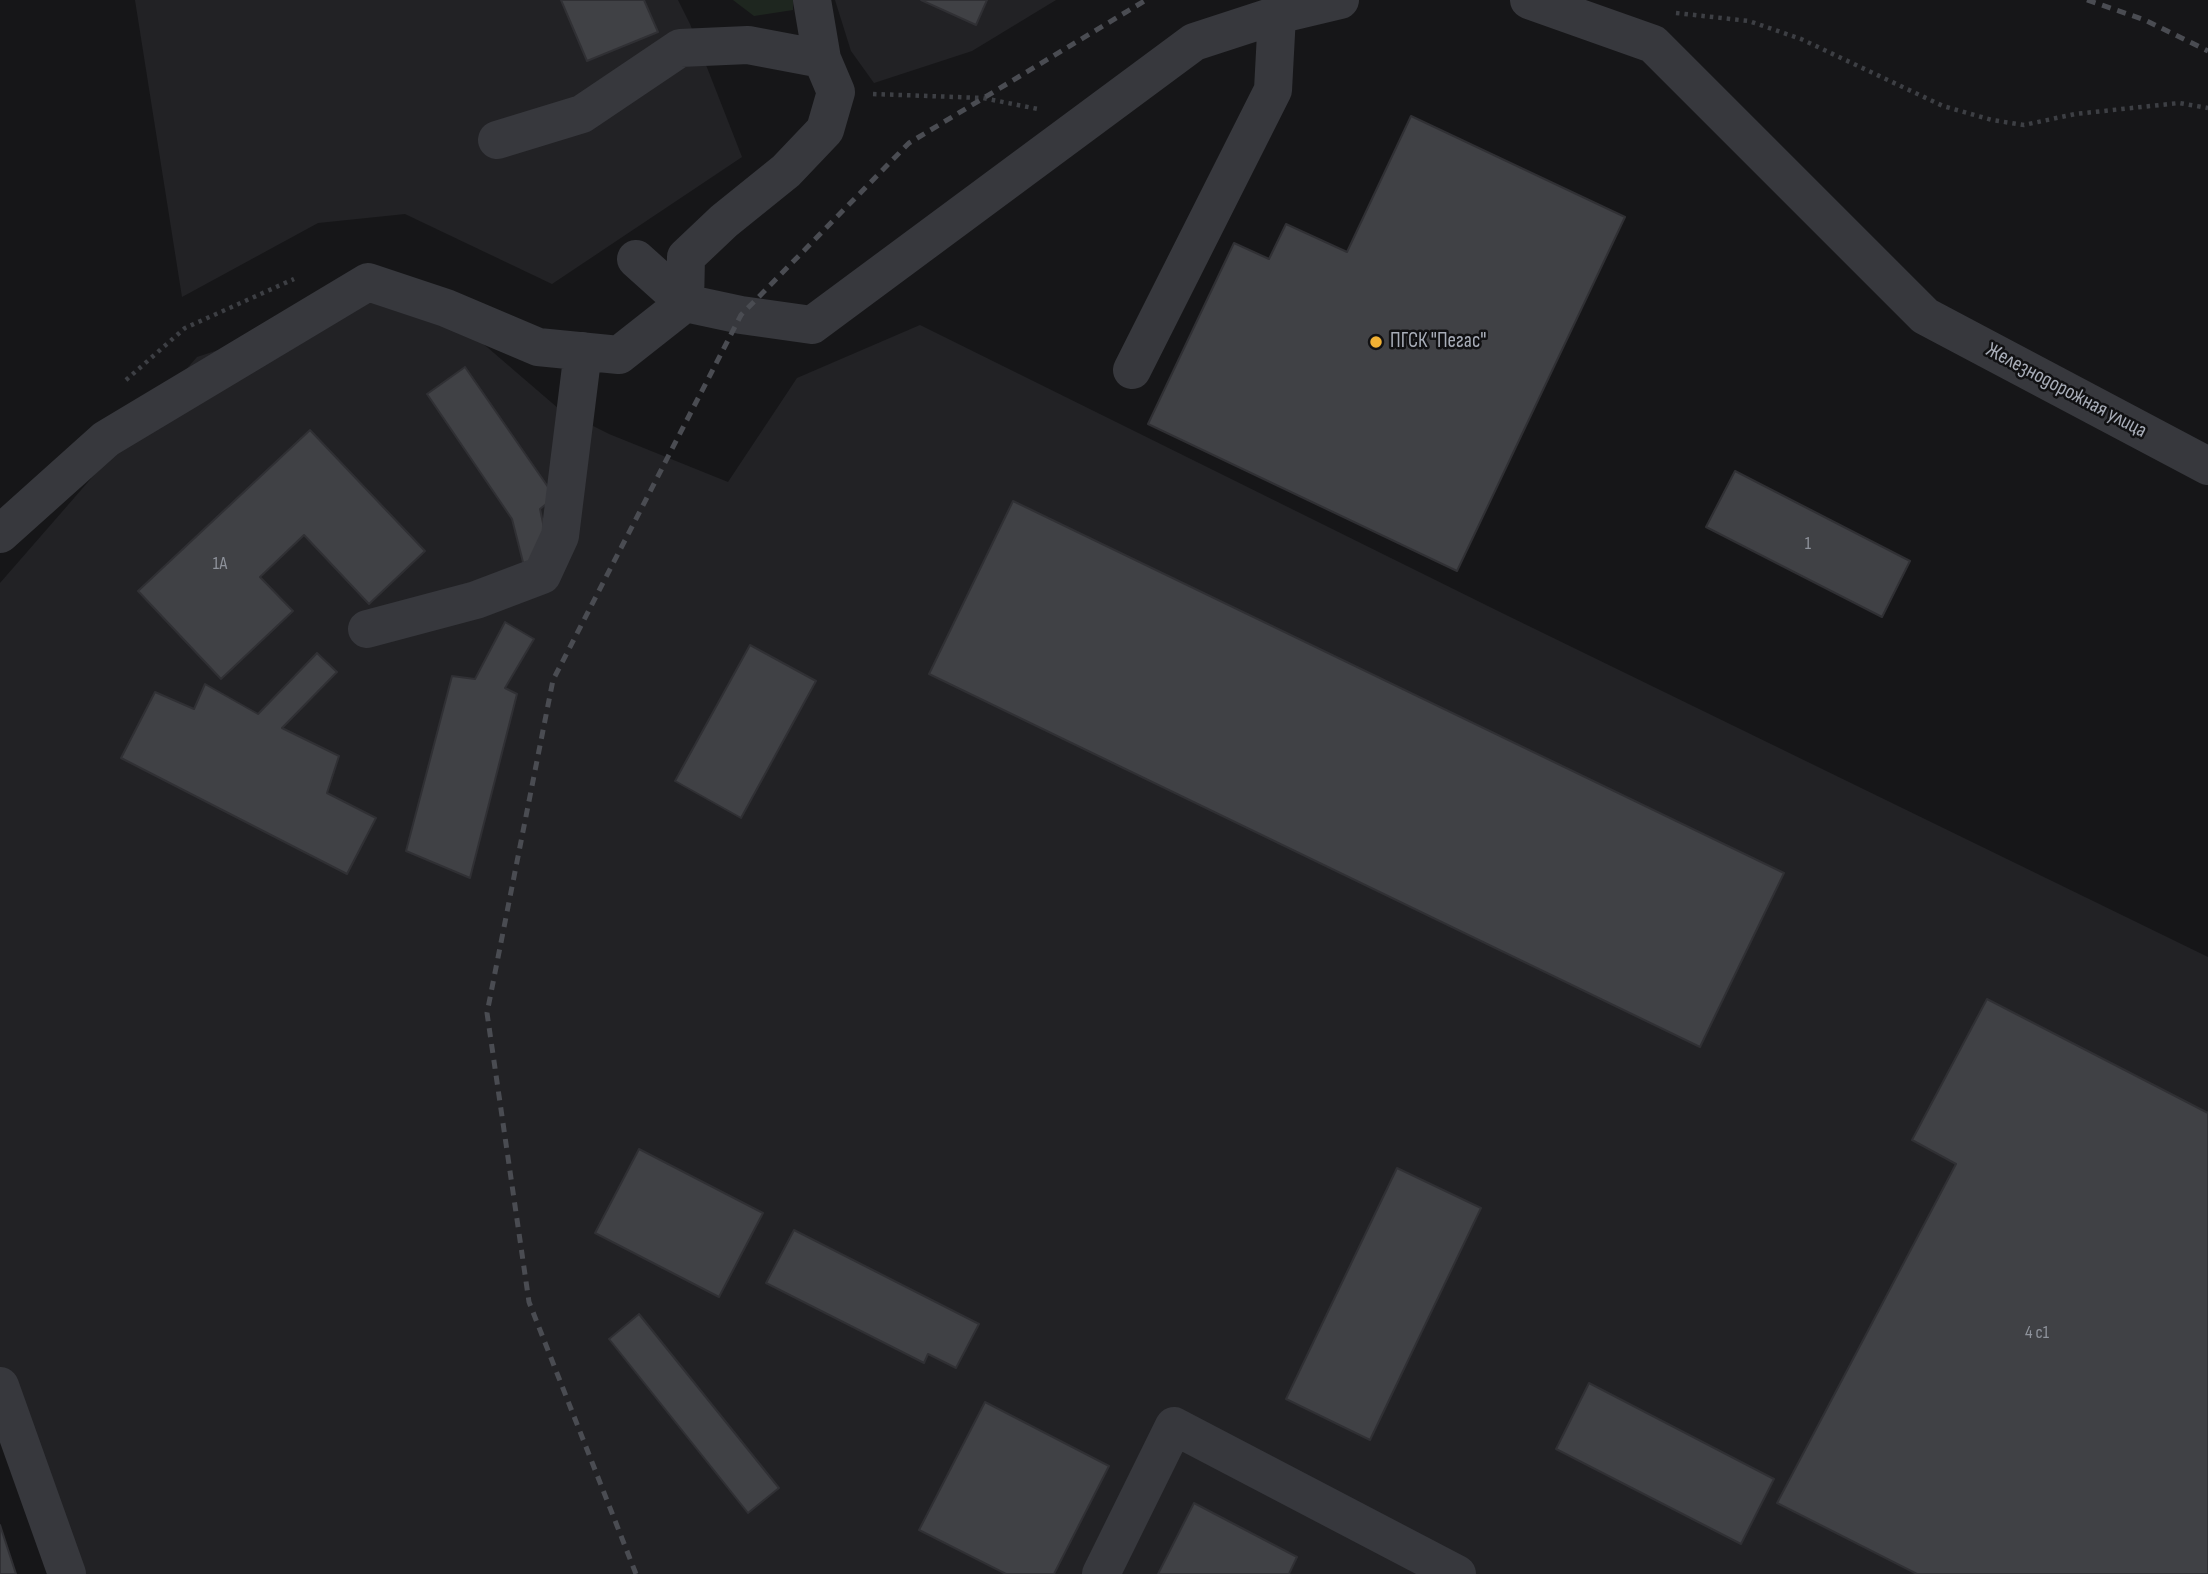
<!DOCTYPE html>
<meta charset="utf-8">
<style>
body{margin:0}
canvas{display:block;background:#161618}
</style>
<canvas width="2208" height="1574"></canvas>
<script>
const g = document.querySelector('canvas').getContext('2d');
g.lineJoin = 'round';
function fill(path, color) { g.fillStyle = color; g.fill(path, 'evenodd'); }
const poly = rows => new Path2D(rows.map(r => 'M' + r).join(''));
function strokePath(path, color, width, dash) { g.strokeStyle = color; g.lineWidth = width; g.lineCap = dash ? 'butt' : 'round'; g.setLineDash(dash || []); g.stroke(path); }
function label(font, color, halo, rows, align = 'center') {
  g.font = font + ' "Sofia Sans Condensed",sans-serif'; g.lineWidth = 5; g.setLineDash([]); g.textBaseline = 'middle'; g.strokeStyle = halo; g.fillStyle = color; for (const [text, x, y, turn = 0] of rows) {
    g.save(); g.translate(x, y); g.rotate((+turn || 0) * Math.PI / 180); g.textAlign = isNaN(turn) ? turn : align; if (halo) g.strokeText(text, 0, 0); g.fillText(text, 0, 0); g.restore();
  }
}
fill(poly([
 [135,0,678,0,690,24,742,157,552,284,405,214,318,223,182,297],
 [835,0,1056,0,972,51,874,83,851,51],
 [392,293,473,335,559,409,609,434,728,482,797,378,920,325,1502,613,2208,957,2208,1574,58,1574,0,1404,0,583,197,357]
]), '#222225');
fill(poly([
 [733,0,793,0,793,10,754,16]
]), '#1e261f');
const building = poly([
 [561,0,644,0,658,32,587,61,561,0],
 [921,0,987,0,976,25,921,0],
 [1411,116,1625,217,1457,571,1148,424,1234,243,1269,259,1286,224,1347,252,1411,116],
 [465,367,555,497,540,509,549,551,524,566,512,519,427,394,465,367],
 [310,430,425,551,369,604,304,535,260,577,293,611,221,679,138,591,310,430],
 [1735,471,1910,561,1882,617,1706,527,1735,471],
 [1013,501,1784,873,1700,1047,929,674,1013,501],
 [505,622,534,639,505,688,517,694,470,878,406,851,452,676,475,679,505,622],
 [750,645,816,681,741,818,675,781,750,645],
 [317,653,337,672,282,728,339,756,327,793,376,818,347,874,121,758,155,692,194,709,205,684,258,714,317,653],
 [1987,999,2208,1113,2208,1574,1917,1574,1777,1503,1956,1164,1912,1140,1987,999],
 [639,1149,763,1213,719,1297,595,1233,639,1149],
 [1397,1168,1481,1208,1370,1440,1286,1399,1397,1168],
 [794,1230,979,1324,956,1368,928,1354,924,1363,766,1283,794,1230],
 [639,1314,779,1488,748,1513,609,1339,639,1314],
 [1589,1383,1774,1479,1741,1544,1556,1449,1589,1383],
 [985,1402,1109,1466,1054,1574,1006,1574,919,1530,985,1402],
 [1194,1503,1297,1557,1289,1574,1158,1574,1194,1503],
 [0,1525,16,1574,0,1574,0,1525]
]);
fill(building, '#404145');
strokePath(building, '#303034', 2);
strokePath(poly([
 [1676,13,1749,21,1801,39,1943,106,1992,120,2024,125,2075,114,2179,103,2208,108],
 [873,94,983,98,1038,109],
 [126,380,185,328,294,279]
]), '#3d3f44', 4.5, [3.5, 5]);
strokePath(poly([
 [1529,0,1653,44,1925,316,2208,466],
 [497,140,582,114,680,48,748,45,822,59],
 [636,259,685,303],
 [685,303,686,257,724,221,786,171,825,130,836,92,822,59,812,0],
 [1132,370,1273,90,1277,15],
 [0,534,106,439,368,282,446,308,538,347,619,355,685,303,741,315,812,325,1194,42,1277,15,1340,0],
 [367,629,476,600,542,575,560,536,583,351],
 [0,1386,67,1574],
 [1101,1574,1174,1426,1457,1574]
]), '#37383d', 38);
strokePath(poly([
 [2087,0,2145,20,2208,51],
 [636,1574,529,1302,487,1013,553,680,741,315,909,143,1146,0]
]), '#4a4c52', 5, [9, 7]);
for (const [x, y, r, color] of [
 [1376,342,7,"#f2b134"]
]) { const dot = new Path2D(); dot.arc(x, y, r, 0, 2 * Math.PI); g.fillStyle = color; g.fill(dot); strokePath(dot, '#111113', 2.5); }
label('18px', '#8e929b', null, [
 ["1",1808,544],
 ["1А",220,564],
 ["4 с1",2037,1333]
]);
label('21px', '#a8adb8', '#111113', [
 ["ПГСК \"Пегас\"",1390,342]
], 'left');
label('21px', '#a8adb8', '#111113', [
 ["Железнодорожная улица",2066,391,28]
]);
</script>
